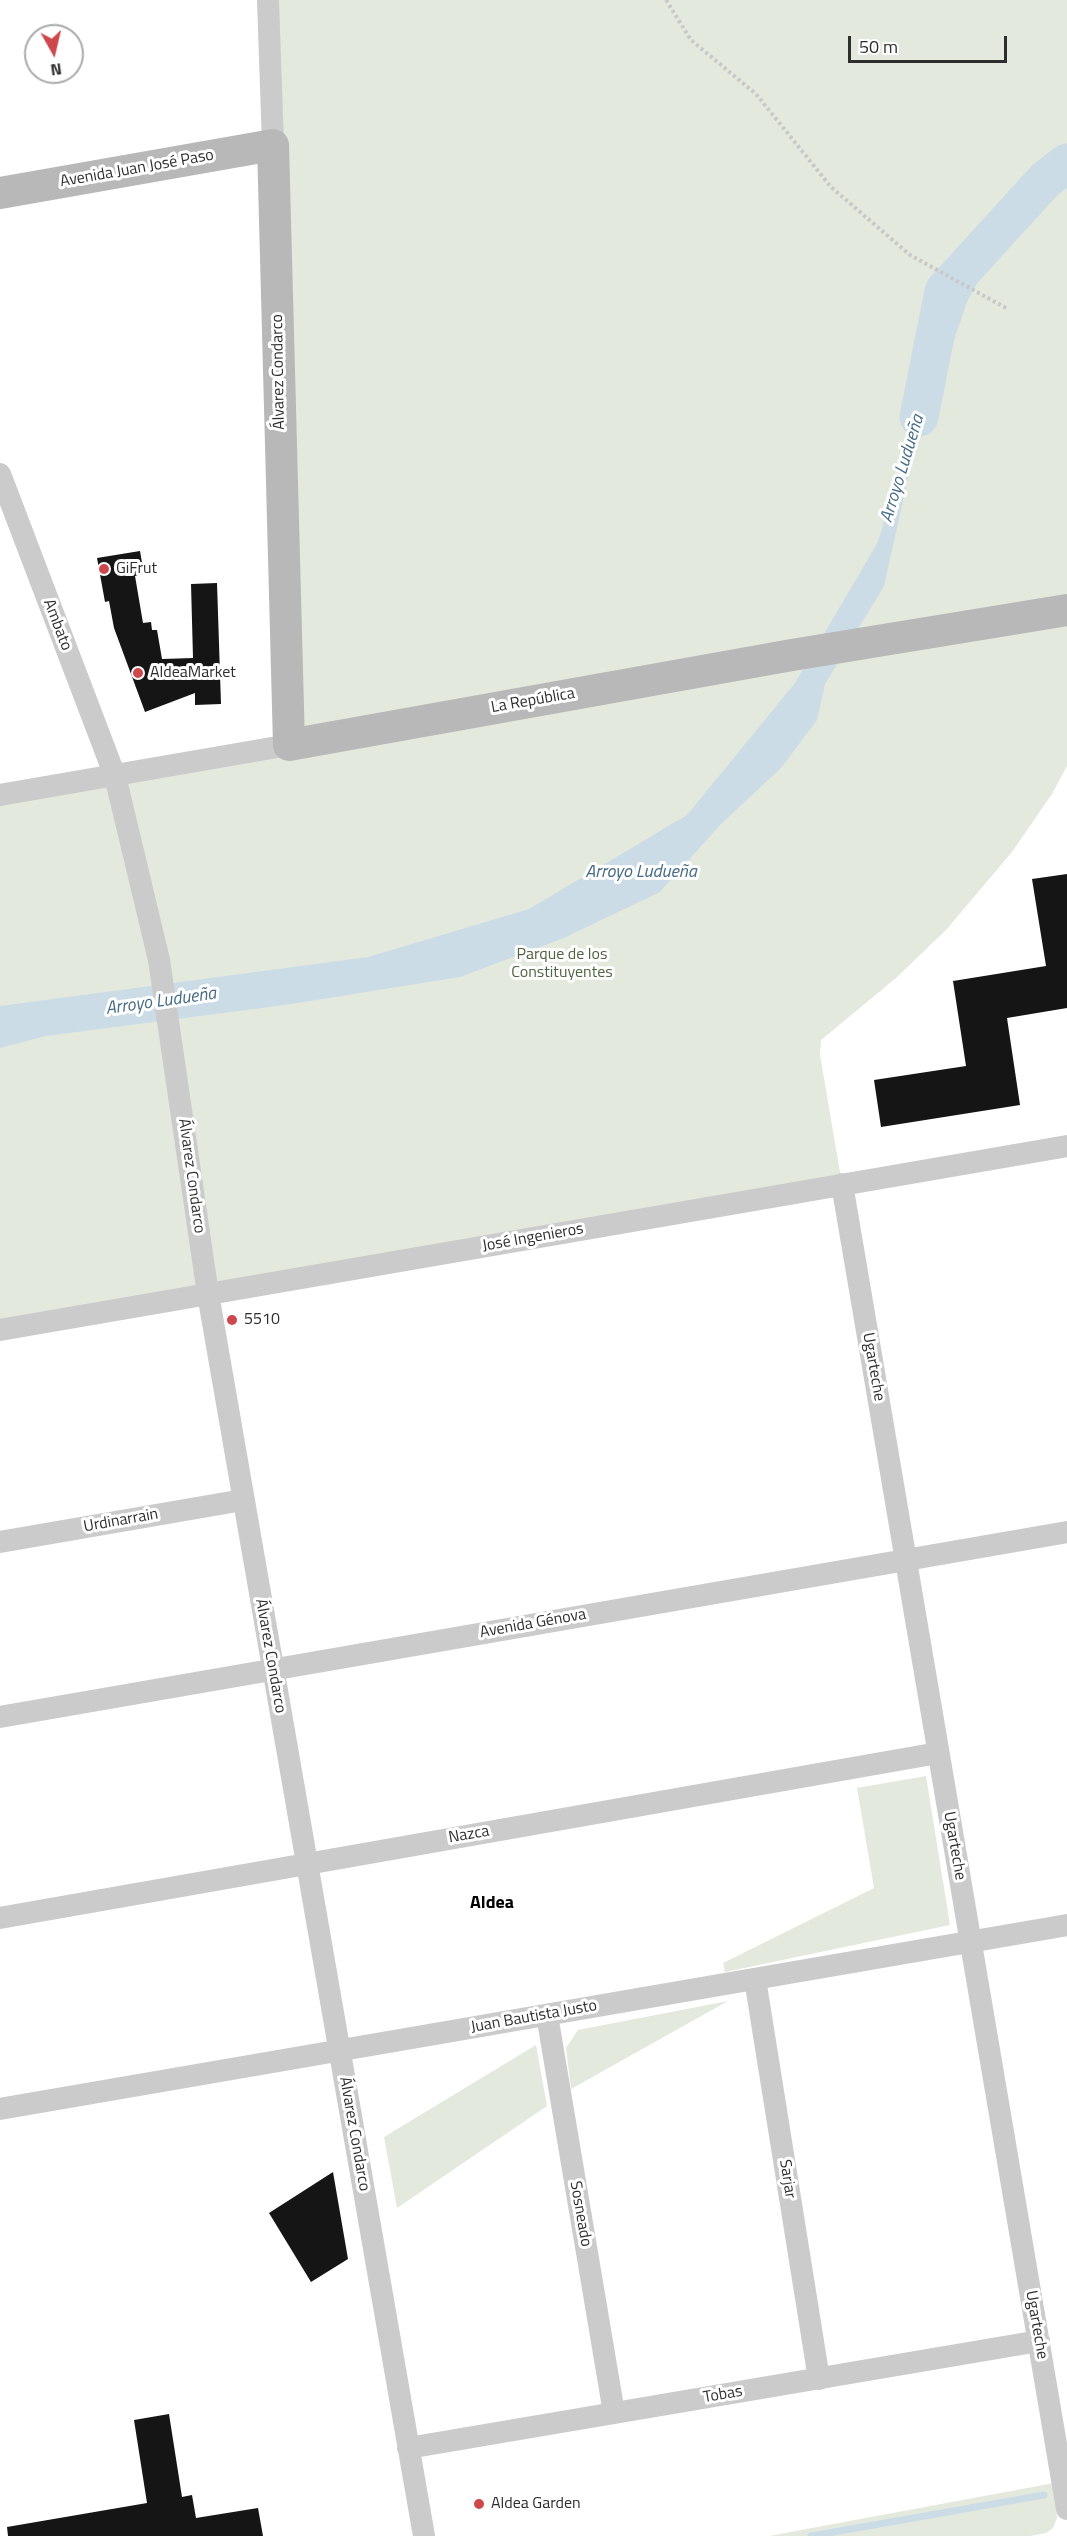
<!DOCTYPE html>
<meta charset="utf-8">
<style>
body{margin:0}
#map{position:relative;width:1067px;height:2536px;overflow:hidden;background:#fff;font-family:"Titillium Web",sans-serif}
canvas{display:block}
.north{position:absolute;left:24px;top:24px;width:60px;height:60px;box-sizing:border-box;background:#fff;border:2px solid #ababab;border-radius:50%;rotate:172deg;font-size:16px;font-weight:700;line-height:24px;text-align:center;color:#2e2e2e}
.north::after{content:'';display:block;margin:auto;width:21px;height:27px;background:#ce474c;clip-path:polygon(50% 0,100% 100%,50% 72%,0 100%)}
.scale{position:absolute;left:848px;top:36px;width:159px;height:27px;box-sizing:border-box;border:3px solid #2e2e2e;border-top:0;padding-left:8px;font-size:18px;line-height:21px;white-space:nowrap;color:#2e2e2e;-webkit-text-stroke:4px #fff;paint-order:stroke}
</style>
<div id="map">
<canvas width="1067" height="2536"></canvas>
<div class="north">N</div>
<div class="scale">50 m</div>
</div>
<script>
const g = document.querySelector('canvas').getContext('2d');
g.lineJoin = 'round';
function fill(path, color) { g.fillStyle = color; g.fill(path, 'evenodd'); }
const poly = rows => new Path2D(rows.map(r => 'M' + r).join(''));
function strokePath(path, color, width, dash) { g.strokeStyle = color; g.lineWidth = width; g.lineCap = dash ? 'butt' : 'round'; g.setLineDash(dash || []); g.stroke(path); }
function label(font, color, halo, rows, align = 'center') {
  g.font = font + ' "Titillium Web",sans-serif'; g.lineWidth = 6; g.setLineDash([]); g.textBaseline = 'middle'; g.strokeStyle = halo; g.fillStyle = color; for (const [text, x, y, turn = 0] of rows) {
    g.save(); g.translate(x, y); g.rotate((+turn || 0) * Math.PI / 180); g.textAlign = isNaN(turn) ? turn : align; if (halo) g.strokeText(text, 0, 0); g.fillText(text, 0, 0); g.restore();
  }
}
fill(poly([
 [268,0,1067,0,1067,766,1052,794,1012,852,946,930,896,978,821,1040,820,1055,842,1184,0,1330,0,795,288,745],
 [926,1776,950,1925,725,1972,723,1963,874,1888,857,1788],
 [728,2001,571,2089,566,2048,578,2030],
 [536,2045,547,2106,397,2208,384,2137],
 [1054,2483,1057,2518,1053,2528,1046,2533,1030,2536,769,2536]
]), '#e4e9de');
fill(poly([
 [1067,158,1067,179,995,248,967,302,911,465,884,586,825,684,817,720,781,768,721,824,660,892,564,938,460,977,285,1005,46,1036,0,1048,0,1006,368,957,529,909,687,815,795,683,878,542,958,270,1035,185]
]), '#ccdce7');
strokePath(poly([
 [811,2536,1044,2495]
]), '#ccdce7', 7);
strokePath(poly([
 [919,417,944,291,1045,180,1067,163]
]), '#ccdce7', 39);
fill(poly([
 [140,551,144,574,135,576,143,623,151,622,152,630,157,630,162,659,193,658,191,584,217,583,221,704,195,705,195,693,145,712,114,628,109,601,105,602,97,558],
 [1067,874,1067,1008,1007,1018,1020,1105,881,1127,874,1080,966,1066,953,981,1046,966,1032,879],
 [333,2172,348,2259,311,2282,269,2213],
 [169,2414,182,2497,192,2495,196,2518,258,2508,263,2536,8,2536,7,2527,147,2503,134,2420]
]), '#151515');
strokePath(poly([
 [666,0,691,40,756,94,831,187,910,255,1006,308]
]), '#c8c8c8', 4, [3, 3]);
strokePath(poly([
 [268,0,273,145],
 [0,474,115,776,159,960,208,1294,424,2536],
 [0,795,289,745],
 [842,1184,1067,2509],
 [0,1330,1067,1146],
 [0,1542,243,1500],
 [0,1717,1067,1532],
 [0,1918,938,1753],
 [755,1979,819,2379],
 [547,2015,614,2413],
 [0,2109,1067,1925],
 [408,2448,1039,2341]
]), '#cbcbcb', 22);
strokePath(poly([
 [0,193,273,145,289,745,792,655,1067,610]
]), '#b8b8b8', 32);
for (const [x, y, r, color] of [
 [104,569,6,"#ce474c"],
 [138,673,6,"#ce474c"],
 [232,1320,6,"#ce474c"],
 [479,2504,6,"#ce474c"]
]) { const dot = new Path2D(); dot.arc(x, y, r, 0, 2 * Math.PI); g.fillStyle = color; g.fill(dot); strokePath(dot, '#fff', 2); }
label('16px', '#2e2e2e', '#fff', [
 ["Avenida Juan José Paso",137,169,-10],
 ["Álvarez Condarco",279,372,-91],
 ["Ambato",57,625,69],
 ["La República",533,701,-10],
 ["Álvarez Condarco",191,1176,82],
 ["José Ingenieros",533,1238,-10],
 ["Ugarteche",873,1367,80],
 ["Urdinarrain",121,1521,-10],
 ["Avenida Génova",533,1624,-10],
 ["Álvarez Condarco",270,1656,80],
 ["Nazca",469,1835,-10],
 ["Ugarteche",954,1846,80],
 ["Juan Bautista Justo",534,2017,-10],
 ["Álvarez Condarco",354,2134,80],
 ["Sarjar",787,2179,81],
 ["Sosneado",580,2214,80],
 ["Ugarteche",1036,2325,80],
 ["Tobas",723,2395,-10]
]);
label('16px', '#2e2e2e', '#fff', [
 ["GiFrut",116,569],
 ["AldeaMarket",150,673],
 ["5510",244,1320],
 ["Aldea Garden",491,2504]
], 'left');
label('16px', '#506441', '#fff', [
 ["Parque de los",562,955],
 ["Constituyentes",562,973]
]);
label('italic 18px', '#466b86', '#fff', [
 ["Arroyo Ludueña",903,469,-73],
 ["Arroyo Ludueña",641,873],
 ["Arroyo Ludueña",161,1002,-8]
]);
label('bold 18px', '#000', '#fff', [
 ["Aldea",492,1904]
]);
</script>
